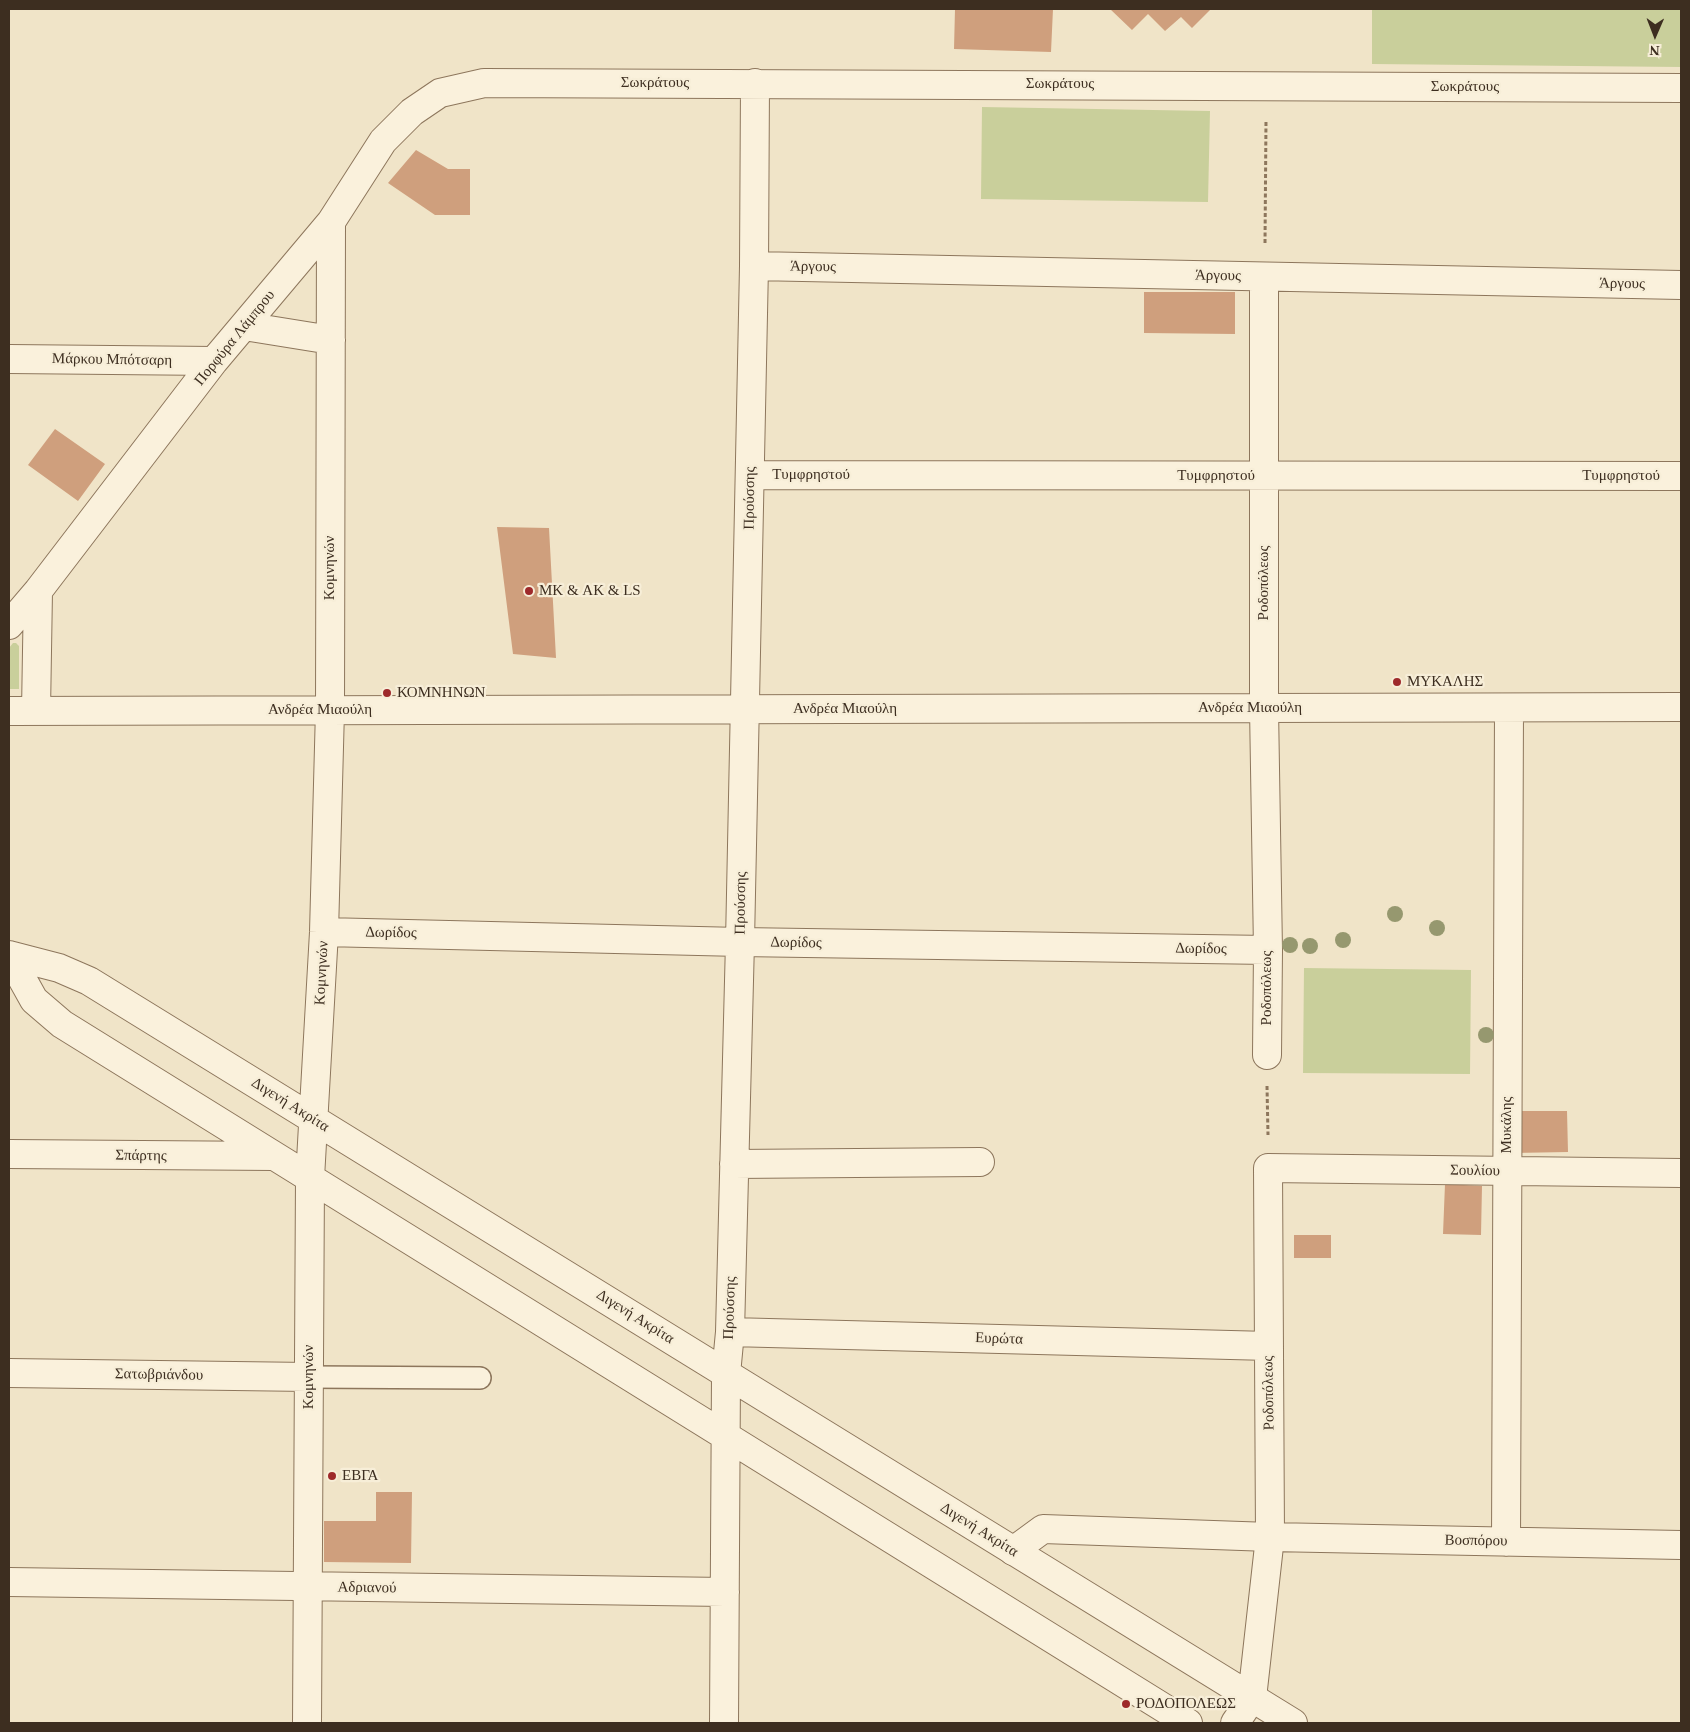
<!DOCTYPE html>
<meta charset="utf-8">
<style>
body{margin:0}
#map{position:relative;width:1690px;height:1732px;overflow:hidden;background:#f0e4c8;font-family:Georgia,serif}
canvas{display:block}
.frame{position:absolute;inset:0;border:10px solid #3d2e20;pointer-events:none}
.north{position:absolute;left:1630px;top:10px;width:50px;height:50px;-webkit-text-stroke:4px #f7eed8;paint-order:stroke;rotate:181deg;font-size:14px;font-weight:700;line-height:20px;text-align:center;color:#3d2e20}
.north::after{content:'';display:block;margin:auto;width:18px;height:22px;background:#3d2e20;clip-path:polygon(50% 0,100% 100%,50% 72%,0 100%)}
</style>
<div id="map">
<canvas width="1690" height="1732"></canvas>
<div class="frame"></div>
<div class="north">N</div>
</div>
<script>
const g = document.querySelector('canvas').getContext('2d');
g.lineJoin = 'round';
function fill(path, color) { g.fillStyle = color; g.fill(path, 'evenodd'); }
const poly = rows => new Path2D(rows.map(r => 'M' + r).join(''));
function strokePath(path, color, width, dash) { g.strokeStyle = color; g.lineWidth = width; g.lineCap = dash ? 'butt' : 'round'; g.setLineDash(dash || []); g.stroke(path); }
function label(font, color, halo, rows, align = 'center') {
  g.font = font + ' Georgia,serif'; g.lineWidth = 4.5; g.setLineDash([]); g.textBaseline = 'middle'; g.strokeStyle = halo; g.fillStyle = color; for (const [text, x, y, turn = 0] of rows) {
    g.save(); g.translate(x, y); g.rotate((+turn || 0) * Math.PI / 180); g.textAlign = isNaN(turn) ? turn : align; if (halo) g.strokeText(text, 0, 0); g.fillText(text, 0, 0); g.restore();
  }
}
fill(poly([
 [1372,9,1681,9,1681,67,1372,64],
 [982,107,1210,111,1208,202,981,199],
 [13,643,16,643,19,646,19,689,9,689,9,648],
 [1304,968,1471,970,1470,1074,1303,1073]
]), '#c9cf9b');
fill(poly([
 [955,9,1053,9,1051,52,954,49],
 [1110,9,1211,9,1192,28,1181,17,1165,31,1148,14,1132,30],
 [416,150,448,169,470,169,470,215,435,215,388,183],
 [1144,292,1235,292,1235,334,1144,333],
 [55,429,105,464,78,501,28,465],
 [497,527,549,528,556,658,513,654],
 [1512,1111,1567,1111,1568,1152,1513,1153],
 [1445,1184,1482,1186,1481,1235,1443,1234],
 [1294,1235,1331,1235,1331,1258,1294,1258],
 [376,1492,412,1492,411,1563,324,1562,324,1521,376,1521]
]), '#cf9f7d');
const service = poly([
 [309,1377,480,1378]
]);
const pedestrian = poly([
 [1013,1551,1043,1529,1270,1537]
]);
const minor = poly([
 [754,266,1681,285],
 [1264,277,1264,708,1268,950,1267,1055],
 [244,326,331,340],
 [9,359,214,361],
 [750,475,1681,476],
 [9,625,38,591,214,361,331,222,383,141,412,112,440,93,484,83,1681,88],
 [9,711,1681,707],
 [36,711,38,591],
 [324,932,740,942,1268,950],
 [9,955,59,968,89,981,1293,1723],
 [9,955,34,1000,62,1024,1188,1723],
 [9,1154,274,1156],
 [734,1164,980,1162],
 [730,1332,1269,1346],
 [9,1373,309,1377],
 [1270,1537,1681,1545],
 [1506,1542,1509,708],
 [9,1582,725,1592],
 [307,1723,310,1178,324,932,330,710,331,222],
 [724,1723,726,1374,730,1332,740,942,754,266,755,83],
 [1235,1723,1252,1698,1270,1537,1268,1168,1681,1173]
]);
strokePath(service, '#8d765c', 24);
strokePath(pedestrian, '#8d765c', 30);
strokePath(minor, '#8d765c', 30);
strokePath(poly([
 [1265,243,1266,120],
 [1267,1086,1268,1135]
]), '#8d765c', 3, [4, 2.5]);
strokePath(service, '#faf1dc', 21);
strokePath(pedestrian, '#faf1dc', 28);
strokePath(minor, '#faf1dc', 28);
g.fillStyle = '#96986f';
for (const [x, y] of [
 [1395,914],
 [1437,928],
 [1343,940],
 [1290,945],
 [1310,946],
 [1486,1035]
]) { g.beginPath(); g.arc(x, y, 8, 0, 2 * Math.PI); g.fill(); }
for (const [x, y, r, color] of [
 [529,591,5,"#9e2a2b"],
 [1397,682,5,"#9e2a2b"],
 [387,693,5,"#9e2a2b"],
 [332,1476,5,"#9e2a2b"],
 [1126,1704,5,"#9e2a2b"]
]) { const dot = new Path2D(); dot.arc(x, y, r, 0, 2 * Math.PI); g.fillStyle = color; g.fill(dot); strokePath(dot, '#f7eed8', 2); }
label('15px', '#3d2e20', '#f7eed8', [
 ["Σωκράτους",655,83],
 ["Σωκράτους",1060,84],
 ["Σωκράτους",1465,87],
 ["Άργους",813,267,1],
 ["Άργους",1218,276,1],
 ["Άργους",1622,284,1],
 ["Πορφύρα Λάμπρου",235,338,-51],
 ["Μάρκου Μπότσαρη",112,360,1],
 ["Τυμφρηστού",811,475],
 ["Τυμφρηστού",1216,476],
 ["Τυμφρηστού",1621,476],
 ["Προύσσης",750,498,-89],
 ["Κομνηνών",330,568,-90],
 ["Ροδοπόλεως",1264,583,-90],
 ["Ανδρέα Μιαούλη",1250,708],
 ["Ανδρέα Μιαούλη",845,709],
 ["Ανδρέα Μιαούλη",320,710],
 ["Προύσσης",741,903,-89],
 ["Δωρίδος",391,933,1],
 ["Δωρίδος",796,943,1],
 ["Δωρίδος",1201,949,1],
 ["Κομνηνών",322,973,-87],
 ["Ροδοπόλεως",1267,988,-90],
 ["Διγενή Ακρίτα",290,1105,32],
 ["Μυκάλης",1507,1125,-90],
 ["Σπάρτης",141,1156,1],
 ["Σουλίου",1475,1171,1],
 ["Προύσσης",730,1308,-88],
 ["Διγενή Ακρίτα",635,1317,32],
 ["Ευρώτα",999,1339,2],
 ["Σατωβριάνδου",159,1375,1],
 ["Κομνηνών",309,1377,-90],
 ["Ροδοπόλεως",1269,1393,-91],
 ["Διγενή Ακρίτα",979,1530,32],
 ["Βοσπόρου",1476,1541,1],
 ["Αδριανού",367,1588,1]
]);
label('15px', '#3d2e20', '#f7eed8', [
 ["MK & AK & LS",539,591],
 ["ΜΥΚΑΛΗΣ",1407,682],
 ["ΚΟΜΝΗΝΩΝ",397,693],
 ["ΕΒΓΑ",342,1476],
 ["ΡΟΔΟΠΟΛΕΩΣ",1136,1704]
], 'left');
</script>
